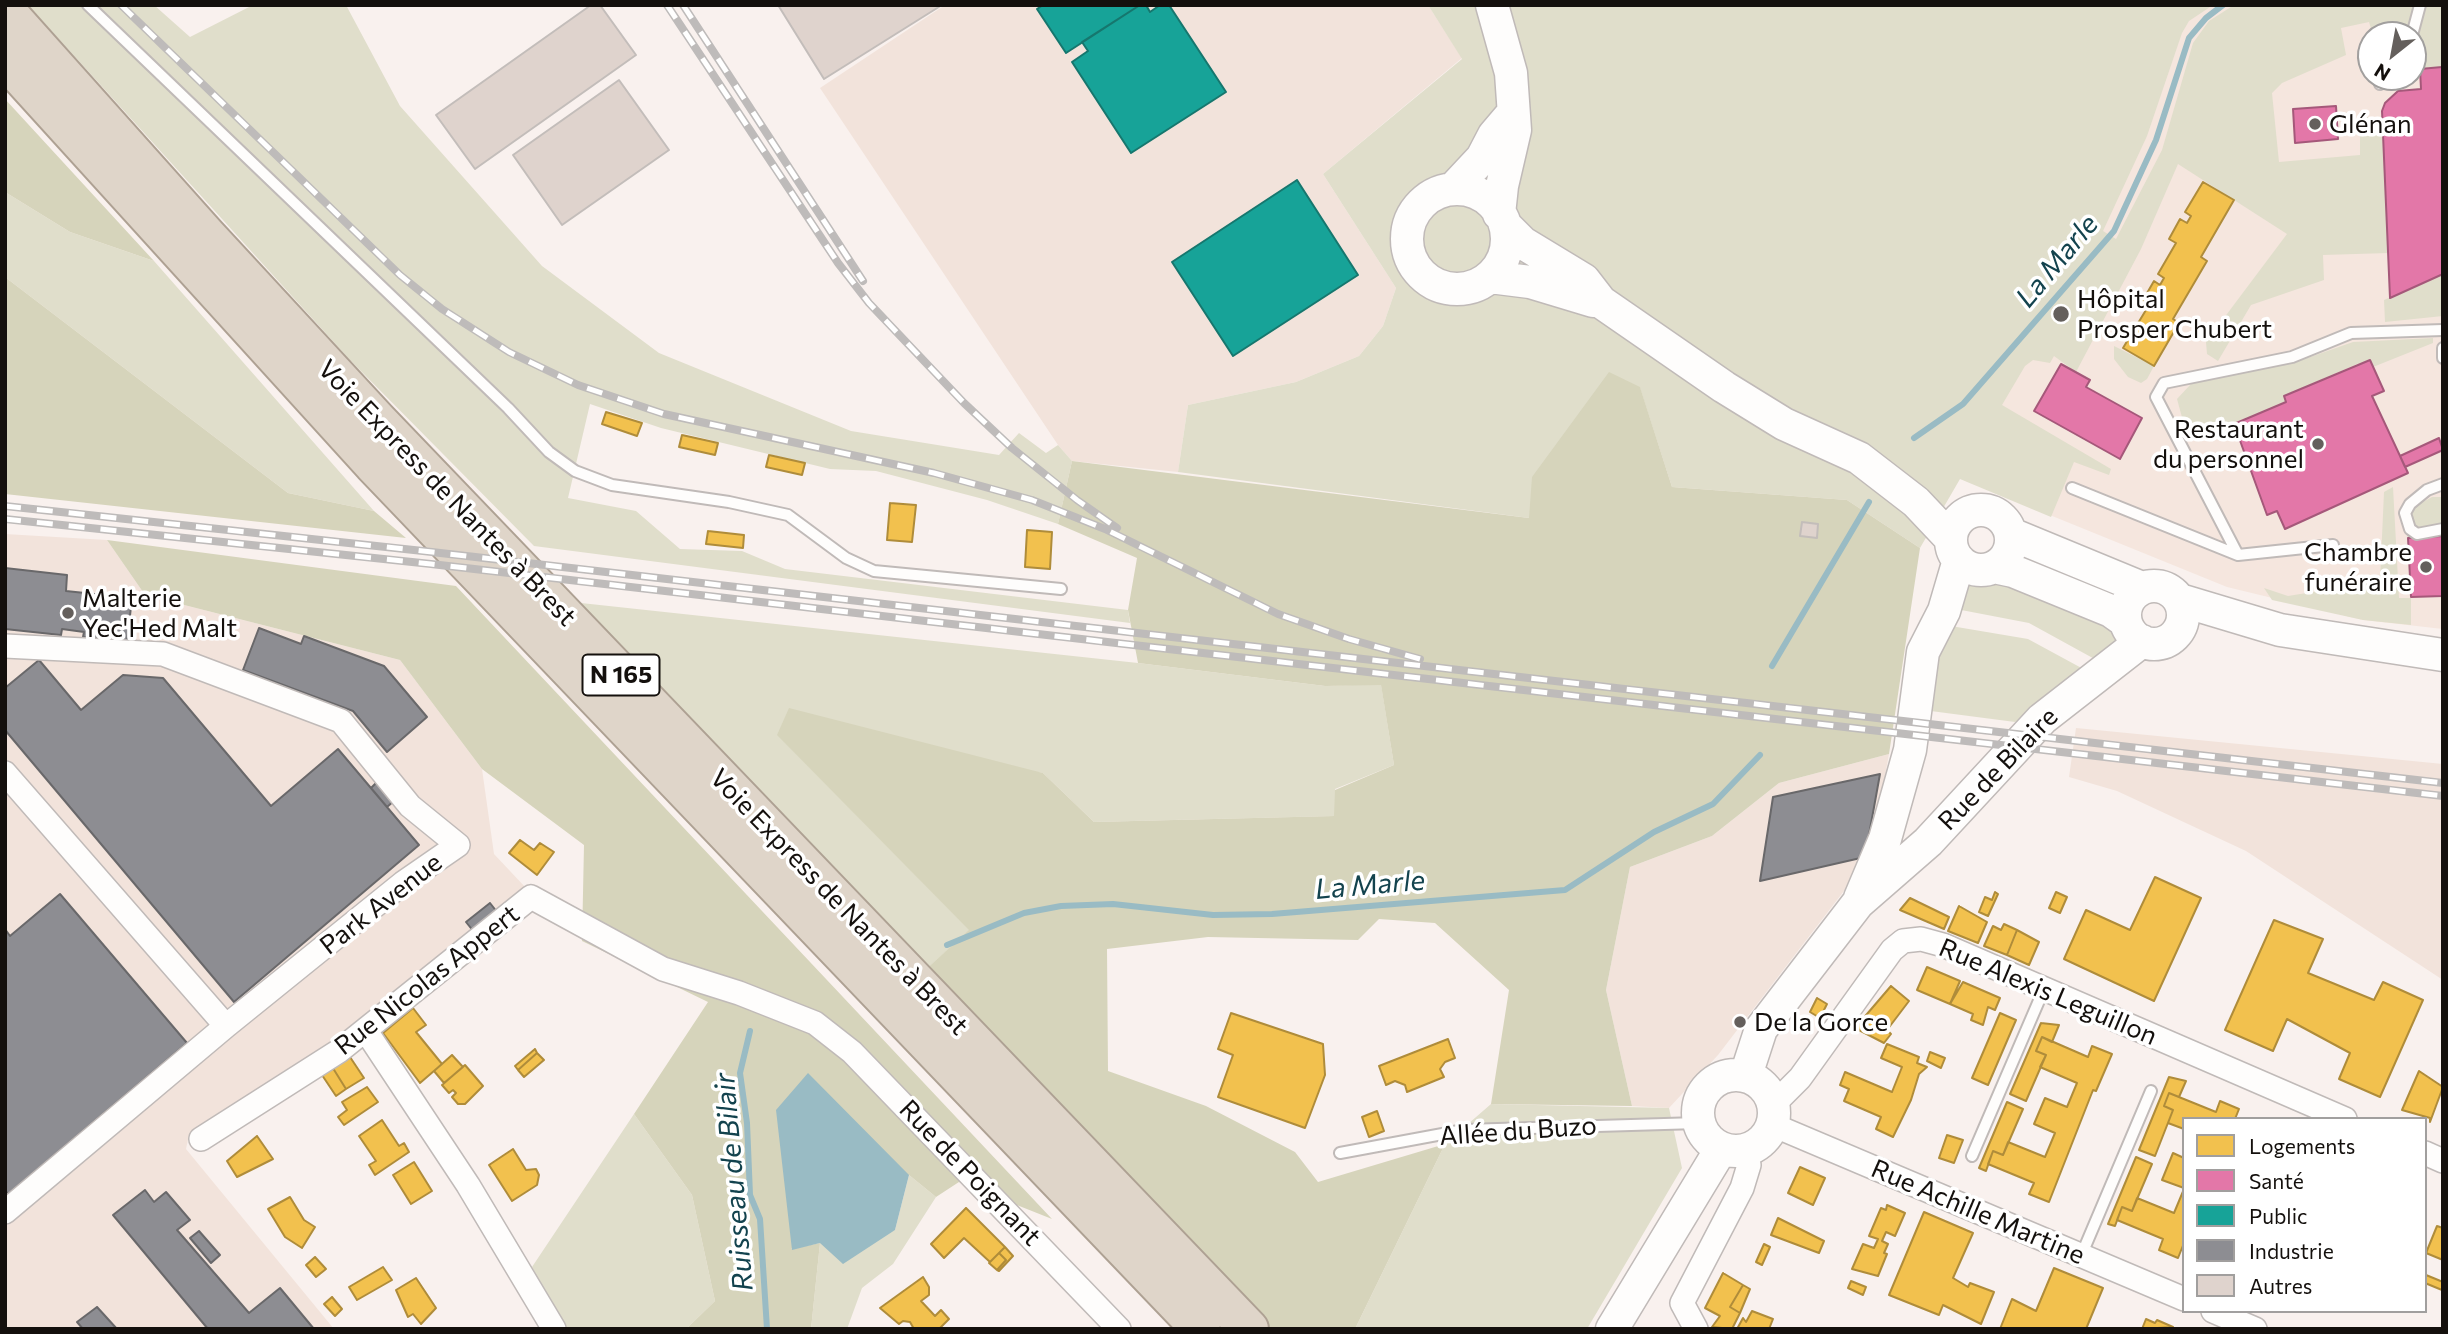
<!DOCTYPE html>
<meta charset="utf-8">
<style>
body{margin:0}
#map{position:relative;width:2448px;height:1334px;overflow:hidden;background:#f9f1ee;font-family:Commissioner,sans-serif}
canvas{display:block}
.frame{position:absolute;inset:0;border:7px solid #14100d;pointer-events:none}
.legend{position:absolute;left:2182px;top:1117px;width:245px;height:196px;box-sizing:border-box;background:#fff;border:2px solid #a19f9e;margin:0;padding:9px 12px;list-style:none;font-size:21px;color:#14100d}
.legend li{display:flex;align-items:center;gap:14px;height:35px}
.legend b{width:35px;border:2px solid #a19f9e}
.north{position:absolute;left:2357px;top:21px;width:70px;height:70px;box-sizing:border-box;background:#fff;border:2px solid #a19f9e;border-radius:50%;rotate:211deg;font-size:19px;font-weight:700;line-height:28px;text-align:center;color:#14100d}
.north::after{content:'';display:block;margin:auto;width:24px;height:32px;background:#645f5c;clip-path:polygon(50% 0,100% 100%,50% 72%,0 100%)}
</style>
<div id="map">
<canvas width="2448" height="1334"></canvas>
<div class="frame"></div>
<ul class="legend">
<li><b style="height:19px;background:#f2c14e"></b>Logements</li>
<li><b style="height:19px;background:#e377a8"></b>Santé</li>
<li><b style="height:19px;background:#17a398"></b>Public</li>
<li><b style="height:19px;background:#8d8d92"></b>Industrie</li>
<li><b style="height:19px;background:#dfd3cd"></b>Autres</li>
</ul>
<div class="north">N</div>
</div>
<script>
const g = document.querySelector('canvas').getContext('2d');
g.lineJoin = 'round';
function fill(path, color) { g.fillStyle = color; g.fill(path, 'evenodd'); }
const poly = rows => new Path2D(rows.map(r => 'M' + r).join(''));
function strokePath(path, color, width, dash) { g.strokeStyle = color; g.lineWidth = width; g.lineCap = dash ? 'butt' : 'round'; g.setLineDash(dash || []); g.stroke(path); }
function label(font, color, halo, rows, align = 'center') {
  g.font = font + ' Commissioner,sans-serif'; g.lineWidth = 7; g.setLineDash([]); g.textBaseline = 'middle'; g.strokeStyle = halo; g.fillStyle = color; for (const [text, x, y, turn = 0] of rows) {
    g.save(); g.translate(x, y); g.rotate((+turn || 0) * Math.PI / 180); g.textAlign = isNaN(turn) ? turn : align; if (halo) g.strokeText(text, 0, 0); g.fillText(text, 0, 0); g.restore();
  }
}
fill(poly([
 [945,5,1428,5,1462,58,1323,174,1396,288,1383,326,1359,356,1296,382,1188,405,1178,472,1072,461,1058,445,820,88],
 [5,534,107,540,145,595,400,660,482,769,494,854,526,888,347,1036,189,1135,186,1149,334,1329,5,1329],
 [2076,728,2443,764,2443,980,2246,851,2117,791,2069,777],
 [1889,754,1870,857,1718,1055,1669,1108,1632,1106,1606,990,1630,867,1712,836,1779,783]
]), '#f2e3db');
fill(poly([
 [1525,5,2443,5,2443,629,2363,620,2227,587,1875,444],
 [2371,35,2413,35,2413,77,2371,77]
]), '#f5e6de');
fill(poly([
 [28,5,154,5,190,37,253,5,346,5,400,106,542,266,659,353,851,431,999,455,1019,433,1046,453,1058,445,1072,461,1058,524,987,500,876,471,830,469,661,428,590,404,568,498,636,511,680,549,742,551,785,569,1128,610,1130,623,534,546,349,359],
 [1428,5,2213,5,2189,21,2182,33,2147,136,2103,231,2116,239,2162,150,2193,43,2209,21,2234,5,2443,5,2443,67,2413,69,2413,35,2373,35,2369,22,2341,28,2346,55,2282,83,2272,93,2279,162,2360,155,2360,117,2383,117,2389,253,2323,255,2324,280,2251,305,2218,361,2207,354,2206,342,2287,234,2178,164,2141,249,2076,372,2054,356,2050,363,2033,360,2025,366,2002,405,2111,469,2109,475,2074,462,2051,517,1960,479,1920,548,1847,500,1672,487,1640,388,1529,518,1178,472,1188,405,1296,382,1359,356,1383,326,1396,288,1323,174,1462,59],
 [5,192,70,232,154,261,374,511,288,493,5,277],
 [2443,274,2443,316,2385,322,2384,300],
 [2433,338,2433,343,2373,367,2357,364,2284,396,2286,402,2234,424,2196,438,2186,432,2177,399,2191,384,2296,362,2353,342],
 [2114,346,2154,366,2147,379,2141,383,2128,377,2114,359],
 [2393,487,2399,598,2411,598,2411,625,2363,620,2272,600,2264,588,2288,596,2380,581,2384,492],
 [2432,497,2443,497,2443,536,2408,538,2402,520,2411,520,2412,508],
 [1961,577,1972,582,2006,580,2110,626,2124,644,2100,662,2029,623,1956,609],
 [581,603,1138,663,1325,686,1381,684,1394,765,1335,789,1335,816,1094,822,1043,773,778,735,970,930,924,971],
 [1945,625,2028,639,2087,671,2036,712,2015,722,1923,710],
 [1491,1104,1669,1108,1682,1168,1587,1329,1355,1329,1445,1144],
 [634,1114,692,1195,715,1301,686,1329,563,1329,532,1267],
 [909,1175,936,1197,893,1264,862,1288,847,1329,811,1329,820,1243,895,1230]
]), '#e0decb');
fill(poly([
 [5,99,154,261,70,232,5,192],
 [5,277,288,493,374,511,406,538,5,494],
 [1609,372,1640,387,1672,487,1847,500,1920,548,1889,754,1779,783,1712,836,1630,867,1606,990,1632,1106,1491,1104,1509,990,1435,923,1379,919,1358,940,1208,937,1107,949,1108,1071,1206,1106,1295,1152,1318,1182,1445,1144,1355,1329,1270,1329,924,971,969,930,777,735,789,708,1043,773,1094,822,1334,816,1335,790,1394,765,1381,685,1325,686,1138,663,1128,610,1137,558,1058,524,1072,461,1529,518,1532,477],
 [107,540,456,586,1052,1219,959,1182,936,1197,909,1175,791,1249,820,1243,811,1329,686,1329,715,1301,692,1195,634,1114,708,1002,582,941,584,845,482,769,400,660,145,595]
]), '#d6d4bb');
fill(poly([
 [808,1073,909,1175,895,1230,843,1264,820,1243,792,1250,776,1110]
]), '#99bbc4');
const homes = poly([
 [2203,182,2234,200,2201,257,2207,261,2173,319,2179,323,2154,366,2123,348,2149,305,2143,300,2154,281,2160,285,2164,278,2158,274,2176,243,2169,239,2180,219,2187,223,2191,216,2185,212,2203,182],
 [606,412,642,423,637,436,602,424,606,412],
 [682,435,718,443,715,455,679,447,682,435],
 [769,455,805,463,802,475,766,467,769,455],
 [890,503,916,505,912,542,887,540,890,503],
 [1027,530,1052,532,1050,569,1025,567,1027,530],
 [708,531,744,535,743,548,706,544,708,531],
 [520,840,534,850,540,843,554,852,537,875,509,853,520,840],
 [2155,877,2201,898,2154,1001,2064,959,2086,910,2130,930,2155,877],
 [1995,892,1998,894,1988,916,1979,912,1985,897,1992,900,1995,892],
 [2056,892,2067,897,2060,913,2049,908,2056,892],
 [1910,898,1949,917,1944,929,1900,910,1910,898],
 [1959,906,1987,922,1978,943,1948,931,1959,906],
 [2274,920,2323,939,2308,973,2374,1000,2383,982,2423,1000,2380,1097,2339,1079,2350,1053,2287,1019,2273,1051,2225,1030,2274,920],
 [2004,924,2017,930,2007,955,1984,946,1993,926,2001,930,2004,924],
 [2017,930,2039,942,2029,965,2007,955,2017,930],
 [1927,967,1960,981,1950,1004,1917,990,1927,967],
 [1963,982,2000,998,1995,1010,1988,1007,1983,1025,1971,1020,1973,1014,1950,1004,1963,982],
 [1891,986,1909,1001,1887,1030,1891,1034,1884,1043,1855,1028,1891,986],
 [1817,998,1827,1004,1820,1018,1810,1012,1817,998],
 [413,1008,426,1025,416,1032,442,1064,420,1083,383,1033,413,1008],
 [1231,1013,1323,1044,1325,1075,1305,1128,1218,1097,1233,1055,1218,1049,1231,1013],
 [2000,1013,2016,1020,1988,1085,1972,1078,2000,1013],
 [2041,1023,2059,1025,2052,1042,2042,1037,2036,1051,2046,1055,2026,1101,2010,1094,2041,1023],
 [2042,1037,2088,1057,2092,1046,2112,1054,2096,1091,2093,1090,2049,1202,2029,1194,2034,1183,1988,1164,1993,1151,2003,1155,2008,1142,2045,1157,2055,1133,2034,1124,2045,1098,2067,1107,2077,1083,2040,1067,2046,1055,2036,1051,2042,1037],
 [1448,1039,1455,1058,1445,1062,1440,1069,1444,1077,1407,1092,1405,1085,1395,1081,1386,1085,1379,1066,1448,1039],
 [1887,1044,1919,1057,1917,1063,1927,1067,1919,1074,1911,1100,1893,1137,1876,1129,1881,1117,1844,1101,1849,1089,1840,1085,1845,1072,1892,1092,1902,1067,1881,1058,1887,1044],
 [535,1049,537,1053,518,1070,515,1066,535,1049],
 [1930,1052,1945,1058,1941,1068,1927,1061,1930,1052],
 [537,1053,544,1060,524,1077,518,1070,537,1053],
 [348,1054,364,1078,346,1089,331,1065,348,1054],
 [452,1055,463,1067,444,1083,434,1071,452,1055],
 [331,1065,346,1089,336,1096,320,1072,331,1065],
 [465,1065,483,1086,465,1104,458,1104,452,1097,456,1093,453,1090,449,1093,442,1085,465,1065],
 [2419,1071,2443,1087,2430,1122,2430,1118,2402,1110,2419,1071],
 [2169,1077,2186,1081,2179,1097,2169,1093,2164,1106,2173,1110,2155,1156,2139,1150,2169,1077],
 [367,1087,378,1102,344,1125,338,1117,347,1110,342,1102,367,1087],
 [2169,1093,2216,1112,2220,1101,2239,1109,2235,1119,2184,1119,2184,1129,2168,1123,2173,1110,2164,1106,2169,1093],
 [2007,1102,2023,1109,2003,1155,1993,1151,1986,1171,1979,1168,2007,1102],
 [1377,1111,1384,1131,1369,1137,1362,1117,1377,1111],
 [382,1120,399,1146,404,1143,409,1152,375,1175,369,1165,376,1161,359,1136,382,1120],
 [1947,1135,1963,1140,1954,1163,1939,1158,1947,1135],
 [257,1136,273,1159,237,1177,227,1161,257,1136],
 [513,1149,526,1170,536,1169,539,1175,537,1185,512,1201,489,1165,513,1149],
 [2173,1153,2184,1158,2184,1188,2162,1180,2173,1153],
 [2136,1157,2152,1164,2132,1211,2122,1207,2115,1226,2108,1224,2136,1157],
 [414,1162,432,1191,411,1204,393,1175,414,1162],
 [1800,1167,1825,1178,1813,1205,1788,1193,1800,1167],
 [2184,1189,2184,1243,2178,1258,2159,1250,2163,1239,2117,1220,2122,1207,2132,1211,2137,1198,2174,1213,2184,1189],
 [290,1197,304,1220,315,1227,302,1248,285,1237,268,1209,290,1197],
 [1887,1205,1905,1213,1895,1236,1886,1232,1882,1241,1888,1244,1884,1253,1887,1254,1878,1276,1852,1269,1863,1244,1874,1248,1878,1239,1869,1236,1881,1208,1886,1210,1887,1205],
 [966,1208,1005,1247,990,1262,964,1238,944,1258,931,1244,966,1208],
 [1924,1212,1973,1233,1953,1278,1968,1287,1970,1283,1994,1292,1981,1324,1943,1305,1939,1315,1889,1295,1924,1212],
 [1778,1218,1824,1241,1819,1253,1771,1235,1778,1218],
 [2437,1226,2443,1228,2443,1260,2426,1253,2437,1226],
 [1764,1244,1770,1247,1762,1265,1756,1262,1764,1244],
 [1005,1247,1013,1256,999,1271,997,1270,1006,1260,999,1253,1005,1247],
 [999,1253,1006,1260,997,1270,989,1263,999,1253],
 [315,1257,326,1269,316,1277,306,1265,315,1257],
 [383,1267,392,1280,357,1300,349,1287,383,1267],
 [2054,1268,2103,1288,2086,1329,2000,1329,2012,1299,2036,1311,2054,1268],
 [1723,1273,1743,1285,1730,1307,1740,1313,1732,1329,1712,1327,1720,1316,1705,1308,1723,1273],
 [2426,1275,2443,1282,2442,1290,2425,1283,2426,1275],
 [923,1277,929,1287,929,1295,921,1301,935,1316,941,1310,949,1319,939,1329,914,1329,910,1322,903,1321,899,1324,880,1308,923,1277],
 [416,1278,436,1308,421,1324,413,1314,408,1317,396,1290,416,1278],
 [1851,1281,1866,1287,1863,1295,1848,1288,1851,1281],
 [1743,1285,1750,1289,1740,1313,1730,1307,1743,1285],
 [332,1297,342,1309,335,1316,324,1304,332,1297],
 [1752,1311,1773,1319,1769,1329,1737,1329,1743,1318,1746,1322,1752,1311],
 [2146,1319,2155,1323,2157,1320,2173,1327,2142,1329,2146,1319]
]);
fill(homes, '#f2c14e');
strokePath(homes, '#af8c3a', 2);
const health = poly([
 [2442,67,2443,274,2390,298,2382,111,2385,103,2398,91,2421,89,2420,69,2442,67],
 [2336,106,2338,139,2295,143,2293,109,2336,106],
 [2370,360,2384,391,2372,396,2408,473,2285,529,2277,511,2267,515,2234,424,2286,402,2284,396,2370,360],
 [2061,364,2090,380,2086,387,2142,418,2120,459,2034,411,2061,364],
 [2439,438,2443,450,2405,467,2400,456,2439,438],
 [2443,536,2443,596,2411,597,2408,538,2443,536]
]);
fill(health, '#e377a8');
strokePath(health, '#a5587a', 2);
const public = poly([
 [1043,5,1140,5,1066,53,1037,9,1043,5],
 [1140,5,1146,5,1150,12,1160,5,1169,5,1226,92,1131,153,1072,62,1088,51,1082,42,1140,5],
 [1297,180,1358,275,1233,356,1172,262,1297,180]
]);
fill(public, '#17a398');
strokePath(public, '#16776e', 2);
const industry = poly([
 [5,568,67,575,66,591,132,598,127,642,83,637,84,632,62,629,61,635,5,629,5,568],
 [259,628,301,644,304,636,384,666,427,717,387,752,353,711,243,670,259,628],
 [39,660,81,710,123,675,163,678,271,806,338,749,419,845,234,1002,5,730,5,688,39,660],
 [1880,774,1865,857,1760,881,1773,797,1880,774],
 [379,780,395,800,387,807,371,788,379,780],
 [60,894,187,1043,8,1194,5,1190,5,929,10,936,60,894],
 [490,903,497,912,474,932,466,922,490,903],
 [145,1190,154,1202,166,1192,190,1220,177,1230,249,1313,280,1288,314,1329,208,1329,113,1215,145,1190],
 [199,1231,220,1255,211,1263,190,1238,199,1231],
 [97,1307,117,1329,83,1329,77,1322,97,1307]
]);
fill(industry, '#8d8d92');
strokePath(industry, '#69686a', 2);
strokePath(poly([
 [1914,438,1963,404,2114,231,2156,140,2189,38,2206,18,2223,5],
 [1772,666,1869,502],
 [947,945,1024,913,1061,906,1113,904,1213,915,1272,914,1565,890,1654,832,1713,804,1760,755],
 [750,1031,740,1073,747,1123,750,1195,760,1219,767,1329]
]), '#99bbc4', 6);
const building = poly([
 [591,5,600,5,636,55,475,169,436,115,591,5],
 [778,5,942,5,824,79,778,5],
 [619,80,669,150,562,225,513,155,619,80],
 [1802,522,1818,524,1817,538,1800,536,1802,522]
]);
fill(building, '#dfd3cd');
strokePath(building, '#c3bdba', 2);
const lane = poly([
 [88,5,508,408,549,452,575,471,612,485,729,502,788,515,846,558,874,571,1061,589],
 [2412,35,2420,5],
 [2380,84,2385,77],
 [2443,348,2443,358],
 [2443,484,2427,490,2410,504,2405,513,2410,529,2417,534,2443,529],
 [2072,488,2238,555,2333,545],
 [2238,555,2156,397,2164,383,2292,357,2351,333,2443,330],
 [1340,1153,1464,1130,1698,1123],
 [1972,1156,2044,989],
 [2081,1256,2151,1091]
]);
const street = poly([
 [5,646,163,654,341,721,410,806,458,845,403,883,226,1026,5,1212],
 [5,773,226,1026],
 [366,1031,468,1185,554,1329],
 [1774,1104,1800,1078,1892,950,1903,941,1921,939,1943,945,2345,1119],
 [1773,1125,2184,1299],
 [201,1139,339,1051,531,897,663,969,739,993,815,1023,852,1052,1119,1329],
 [2425,1153,2443,1161],
 [2213,1311,2255,1329],
 [1696,1329,1682,1303,1742,1188,1749,1165,1745,1151]
]);
const secondary = poly([
 [1492,5,1511,73,1515,130,1502,186,1499,214],
 [1453,189,1482,158,1494,135,1511,115],
 '1407 239a50 50 0 1 1 100 0a50 50 0 1 1-100 0Z',
 [1505,225,1523,243,1584,280,1601,302,1724,387,1784,424,1859,458,1916,502,1951,539],
 [1490,277,1530,282,1593,301],
 '1951 540a30 30 0 1 1 60 0a30 30 0 1 1-60 0Z',
 [2011,534,2142,588],
 [1994,567,2013,571,2111,611,2125,621],
 '2125 615a29 29 0 1 1 58 0a29 29 0 1 1-58 0Z',
 [2180,600,2280,630,2443,655],
 [1860,898,1885,839,1910,750,1923,652,1944,611,1959,560],
 [1746,1075,1761,1029,1858,903,1928,842,2042,719,2142,641],
 '1698 1113a38 38 0 1 1 76 0a38 38 0 1 1-76 0Z',
 [1612,1329,1721,1149]
]);
const highway = poly([
 [5,10,206,235,377,420,1249,1329],
 [5,59,373,464,1201,1329]
]);
strokePath(lane, '#c0bab8', 14);
strokePath(street, '#c0bab8', 26);
strokePath(secondary, '#c0bab8', 35);
strokePath(highway, '#aea193', 42);
strokePath(lane, '#fefdfc', 10);
strokePath(street, '#fefdfc', 23);
strokePath(secondary, '#fefdfc', 32);
strokePath(highway, '#dfd5c9', 38);
const rail = poly([
 [121,5,400,275,442,309,509,352,578,385,664,414,934,473,1032,500,1105,529,1278,614,1349,639,1420,659],
 [667,5,838,263,869,303,964,403,1012,448,1077,500,1117,528],
 [683,5,863,281],
 [5,506,423,551,2443,783],
 [5,519,431,564,2443,796]
]);
strokePath(rail, '#bebbba', 8);
strokePath(rail, '#fff', 5, [16]);
for (const [x, y, r, color] of [
 [2315,124,7,"#645f5c"],
 [2061,314,9,"#645f5c"],
 [2318,444,7,"#645f5c"],
 [2426,567,7,"#645f5c"],
 [68,613,7,"#645f5c"],
 [1740,1022,7,"#645f5c"]
]) { const dot = new Path2D(); dot.arc(x, y, r, 0, 2 * Math.PI); g.fillStyle = color; g.fill(dot); strokePath(dot, '#fff', 2.5); }
for (const [x, y, w] of [
 [621,675,77]
]) { const box = new Path2D(); box.roundRect(x - w / 2, y - 20.5, w, 41, 5); g.fillStyle = '#fff'; g.fill(box); strokePath(box, '#14100d', 2); }
label('bold 24px', '#14100d', null, [
 ["N 165",621,675]
]);
label('26px', '#14100d', '#fff', [
 ["Glénan",2329,124],
 ["Hôpital",2077,299],
 ["Prosper Chubert",2077,329],
 ["Restaurant",2304,429,"right"],
 ["du personnel",2304,459,"right"],
 ["Chambre",2412,552,"right"],
 ["funéraire",2412,582,"right"],
 ["Malterie",82,598],
 ["Yec'Hed Malt",82,628],
 ["De la Gorce",1754,1022]
], 'left');
label('26px', '#14100d', '#fff', [
 ["Voie Express de Nantes à Brest",447,493,46],
 ["Rue de Bilaire",1998,769,-46],
 ["Voie Express de Nantes à Brest",839,902,46],
 ["Park Avenue",381,904,-38],
 ["Rue Nicolas Appert",427,980,-38],
 ["Rue Alexis Leguillon",2048,992,23],
 ["Allée du Buzo",1518,1131,-4],
 ["Rue de Poignant",970,1173,46],
 ["Rue Achille Martine",1978,1212,23]
]);
label('italic 28px', '#13434e', '#fff', [
 ["La Marle",2057,261,-50],
 ["La Marle",1370,885,-5],
 ["Ruisseau de Bilair",734,1182,-95]
]);
</script>
